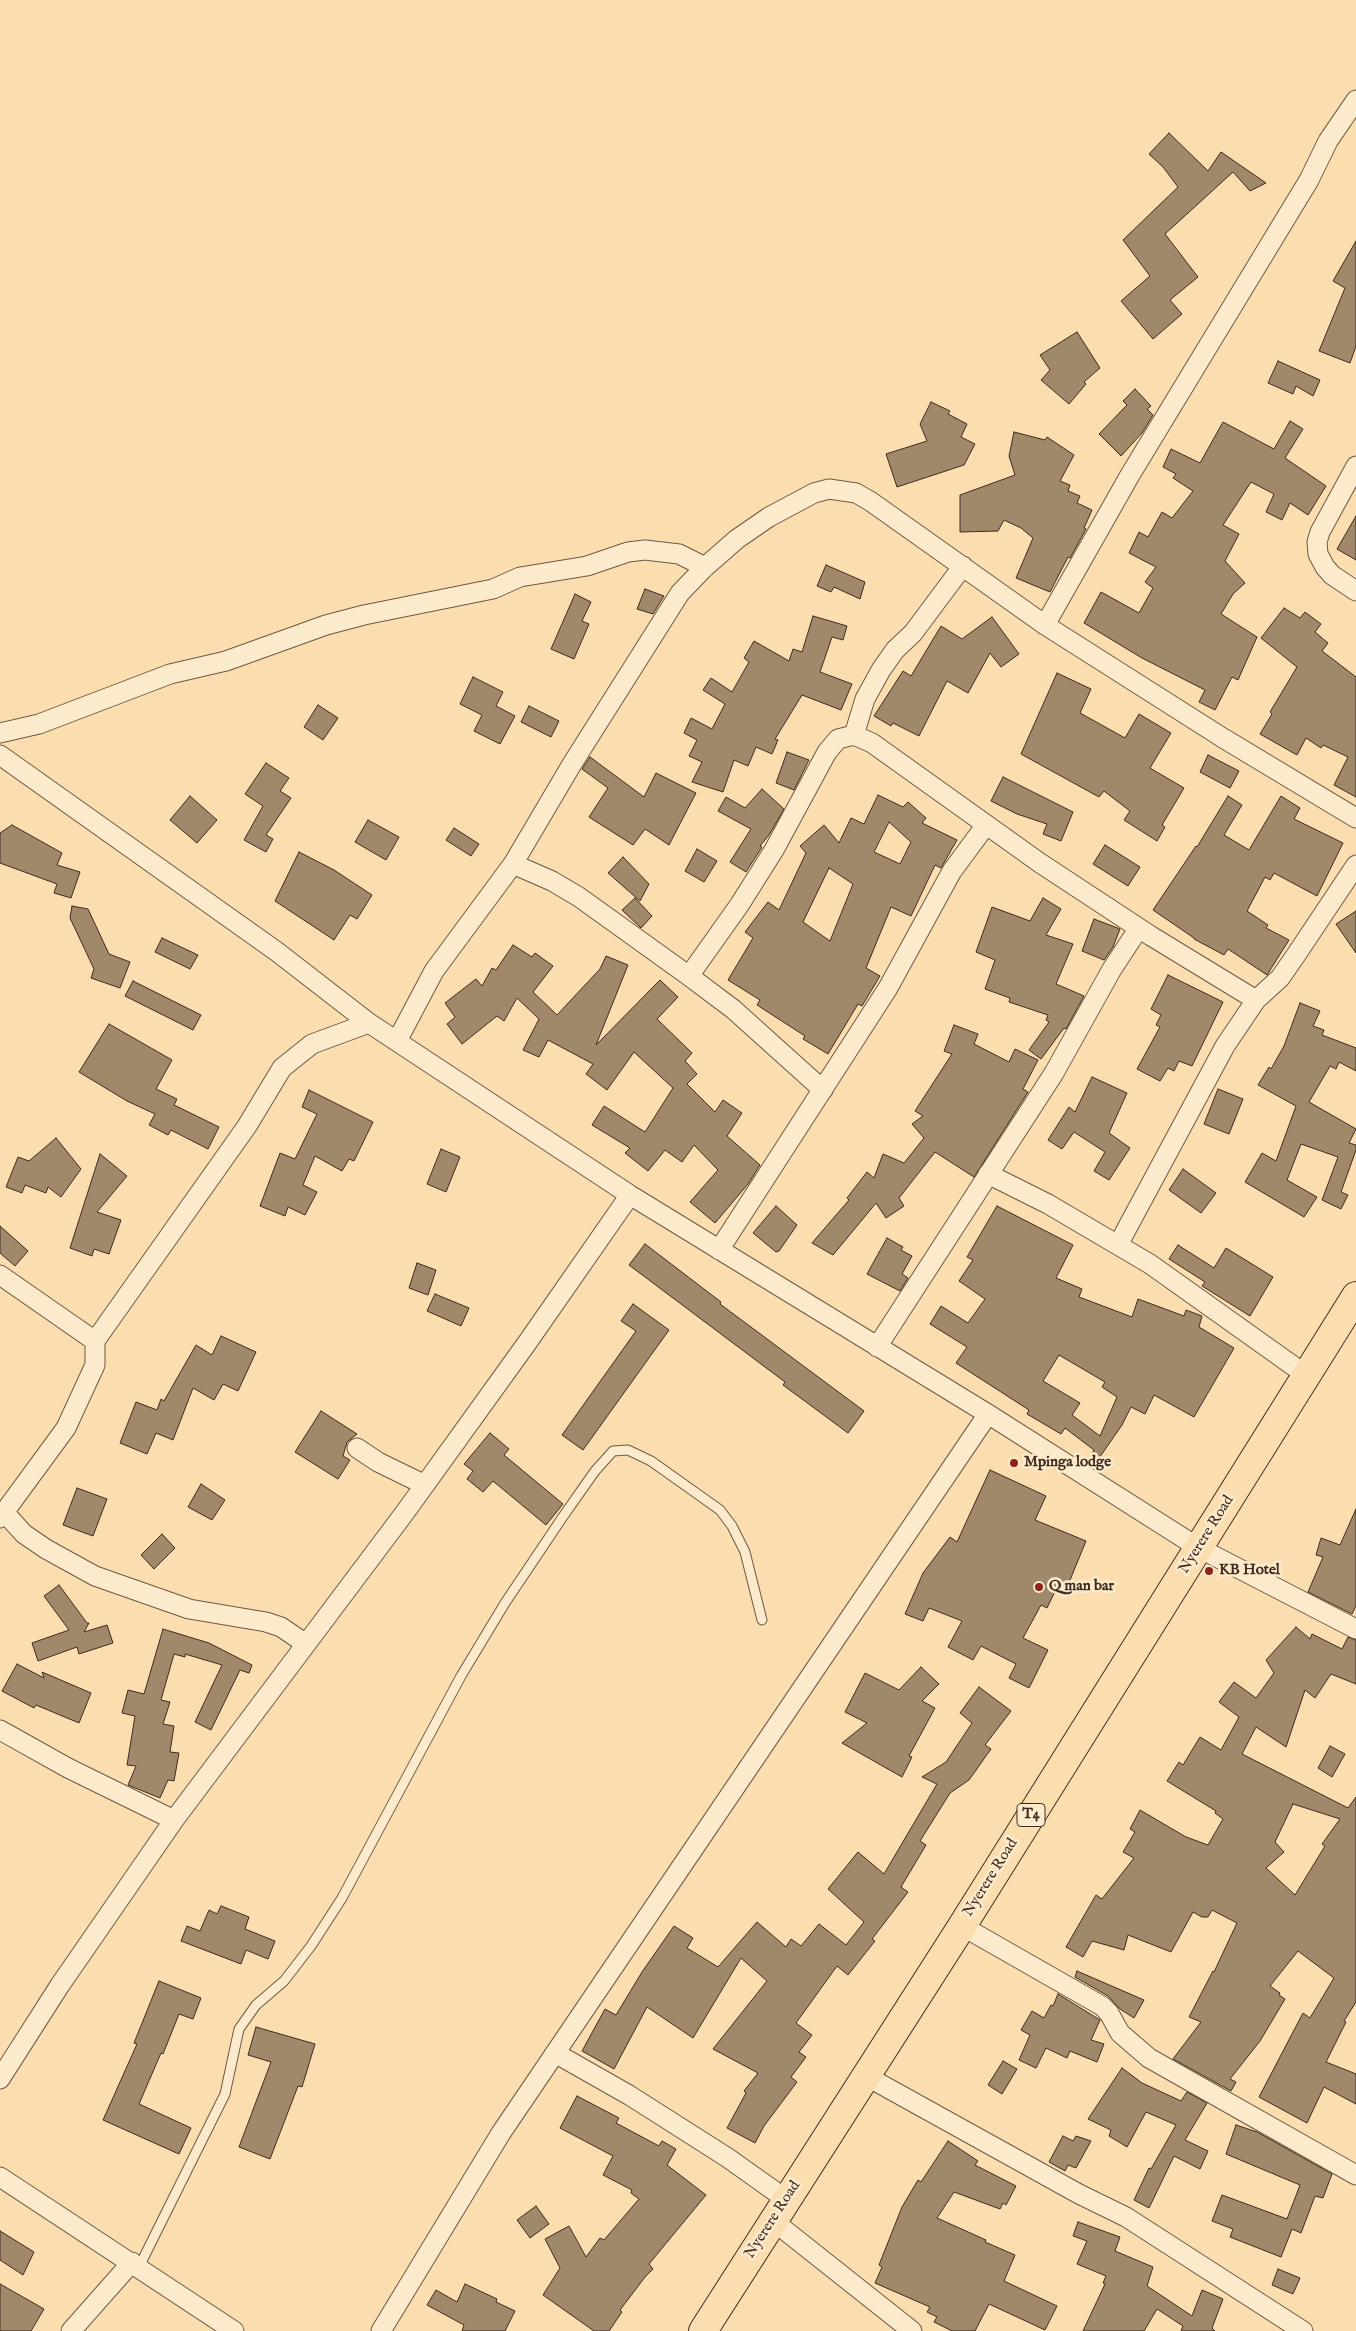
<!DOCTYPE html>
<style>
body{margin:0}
canvas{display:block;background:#fadeb0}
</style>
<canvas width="1356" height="2331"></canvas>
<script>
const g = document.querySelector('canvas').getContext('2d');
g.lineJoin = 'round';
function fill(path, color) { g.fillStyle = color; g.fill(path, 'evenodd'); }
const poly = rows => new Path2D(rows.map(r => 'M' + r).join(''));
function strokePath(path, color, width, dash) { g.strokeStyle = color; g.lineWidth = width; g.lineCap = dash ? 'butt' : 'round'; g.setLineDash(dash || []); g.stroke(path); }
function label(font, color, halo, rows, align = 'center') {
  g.font = font + ' "IM FELL English",serif'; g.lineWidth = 5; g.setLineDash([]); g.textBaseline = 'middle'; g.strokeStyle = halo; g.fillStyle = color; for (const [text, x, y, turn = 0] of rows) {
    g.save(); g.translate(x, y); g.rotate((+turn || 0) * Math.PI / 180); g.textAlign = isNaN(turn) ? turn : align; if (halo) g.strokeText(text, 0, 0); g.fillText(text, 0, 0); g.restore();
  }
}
const building = poly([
 [1169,133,1208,171,1221,152,1266,183,1250,191,1233,172,1165,234,1198,277,1170,300,1182,314,1153,339,1121,301,1150,276,1123,240,1178,187,1163,167,1149,154,1169,133],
 [1356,241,1356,346,1350,363,1319,351,1345,288,1333,281,1356,241],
 [1077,332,1100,368,1084,382,1086,384,1069,404,1041,380,1050,370,1040,355,1077,332],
 [1278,361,1320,380,1313,396,1296,386,1293,394,1268,383,1278,361],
 [1135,389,1151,406,1147,409,1153,415,1142,433,1121,456,1099,434,1127,405,1123,401,1135,389],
 [931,402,950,411,948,414,967,424,961,437,975,444,964,465,897,487,886,454,927,441,920,424,931,402],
 [1290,421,1303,429,1285,458,1326,486,1308,515,1290,503,1282,520,1266,512,1274,494,1251,482,1223,525,1239,534,1225,561,1245,583,1233,594,1221,614,1257,637,1238,680,1232,677,1215,710,1199,702,1205,690,1142,658,1084,623,1101,592,1139,613,1153,588,1145,582,1156,567,1129,553,1139,532,1148,537,1162,512,1172,518,1193,491,1173,478,1176,474,1163,467,1171,449,1200,463,1223,422,1274,449,1290,421],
 [1014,432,1045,440,1047,437,1074,455,1060,481,1070,485,1068,491,1080,496,1077,503,1092,510,1084,528,1086,529,1070,558,1068,557,1050,592,1016,578,1033,538,1021,528,1004,520,998,531,960,532,960,495,1015,475,1009,456,1014,432],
 [1356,516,1356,560,1337,549,1356,516],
 [826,565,865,582,860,599,834,587,831,592,817,586,826,565],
 [645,589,664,596,653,614,637,609,645,589],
 [575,594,591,602,582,621,589,624,574,659,551,649,575,594],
 [1284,608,1300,618,1305,612,1321,624,1315,632,1328,643,1322,651,1356,677,1356,797,1334,785,1348,757,1323,745,1321,748,1306,738,1297,755,1260,734,1272,714,1270,712,1297,667,1261,638,1284,608],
 [813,616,847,626,843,640,832,637,820,672,852,684,841,710,802,695,775,739,778,740,772,754,756,747,748,766,734,760,723,792,692,782,702,762,689,756,697,740,684,733,691,718,712,729,725,704,703,690,711,678,732,692,749,662,744,658,754,641,789,661,793,649,802,652,813,616],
 [992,617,1019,654,1001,667,990,653,968,693,947,681,919,736,893,723,891,726,874,716,903,671,911,676,941,626,962,639,992,617],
 [1057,673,1091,689,1080,713,1125,738,1139,714,1171,733,1150,768,1184,788,1162,825,1165,827,1157,841,1124,820,1130,811,1104,791,1099,797,1021,754,1057,673],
 [473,677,503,692,496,706,515,716,500,744,474,731,482,715,460,704,473,677],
 [318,705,338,718,323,740,304,727,318,705],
 [529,706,559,721,551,737,521,722,529,706],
 [787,752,809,760,794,790,776,783,787,752],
 [1208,755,1239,771,1230,788,1200,772,1208,755],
 [590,757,644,797,656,773,696,793,669,845,645,829,633,845,589,817,608,788,582,769,590,757],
 [266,763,289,778,280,791,291,798,266,835,273,839,266,852,244,840,263,806,245,794,266,763],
 [1003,777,1073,812,1061,841,1043,834,1047,824,1017,814,991,801,1003,777],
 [762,789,784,809,769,835,760,846,762,847,746,872,730,862,751,829,718,811,726,797,745,808,762,789],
 [878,795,903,807,908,802,926,818,922,823,957,840,941,868,935,865,911,916,891,907,866,968,880,976,862,1006,858,1004,828,1054,803,1039,805,1036,757,1005,760,1000,728,980,753,938,745,932,768,902,779,910,806,853,800,846,824,825,839,843,851,818,864,824,878,795],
 [889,822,911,842,900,864,874,852,889,822],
 [829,868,853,884,830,941,803,922,829,868],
 [190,796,217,820,197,843,170,820,190,796],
 [1228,796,1242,805,1224,835,1249,850,1281,796,1300,808,1294,819,1343,843,1317,896,1274,873,1270,880,1265,877,1247,911,1268,925,1266,928,1289,940,1267,975,1228,949,1224,955,1194,939,1194,938,1153,910,1196,846,1197,847,1228,796],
 [368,820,399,837,386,860,355,842,368,820],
 [12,825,62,853,57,865,80,872,71,898,54,893,57,884,0,863,0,833,12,825],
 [454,828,479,844,471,856,446,840,454,828],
 [1105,845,1140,867,1128,886,1093,864,1105,845],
 [697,849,717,861,704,882,685,871,697,849],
 [299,852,334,870,372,895,357,919,350,915,334,940,275,901,299,852],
 [623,857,649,884,640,901,608,873,623,857],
 [635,898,652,916,641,928,622,910,635,898],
 [1043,898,1061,909,1046,935,1073,944,1056,984,1084,996,1066,1029,1064,1028,1041,1059,1029,1050,1049,1022,1046,1020,1048,1015,1009,1002,1010,998,985,989,995,960,976,952,992,907,1030,921,1043,898],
 [72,906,88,909,109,954,130,962,120,988,91,978,94,969,70,918,72,906],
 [1356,911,1356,953,1336,924,1356,911],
 [1094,919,1120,929,1113,947,1104,960,1082,951,1094,919],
 [162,938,198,955,190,969,155,952,162,938],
 [513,945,532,957,535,953,553,966,533,992,557,1015,600,969,606,956,628,965,596,1045,660,980,678,997,657,1019,692,1053,685,1061,697,1074,687,1084,715,1112,723,1100,742,1113,727,1136,760,1165,748,1184,715,1223,690,1202,718,1170,694,1145,682,1162,665,1150,648,1171,625,1153,630,1148,592,1125,604,1106,645,1132,673,1088,634,1052,607,1090,586,1074,593,1064,548,1040,539,1057,523,1050,539,1019,517,998,504,1021,497,1016,462,1044,447,1024,455,1017,445,1003,476,979,482,986,492,968,496,970,513,945],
 [1168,975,1223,1002,1192,1066,1179,1061,1174,1071,1168,1068,1160,1081,1137,1069,1160,1027,1156,1025,1161,1015,1151,1009,1168,975],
 [133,981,201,1015,193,1030,125,996,133,981],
 [1300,1003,1320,1011,1313,1026,1324,1030,1322,1035,1356,1048,1356,1071,1339,1062,1336,1069,1330,1066,1309,1102,1356,1129,1349,1143,1356,1145,1356,1150,1341,1192,1348,1195,1341,1209,1322,1200,1338,1157,1301,1144,1287,1180,1317,1197,1304,1217,1245,1182,1262,1153,1276,1161,1296,1106,1258,1085,1269,1067,1271,1069,1284,1046,1300,1003],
 [109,1024,172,1060,156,1089,177,1099,174,1105,219,1127,208,1149,171,1130,168,1135,149,1125,155,1114,127,1101,79,1072,109,1024],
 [954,1025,978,1034,974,1044,1009,1062,1015,1049,1038,1060,1023,1089,1028,1092,974,1177,935,1152,899,1198,904,1206,886,1218,876,1203,833,1255,812,1243,849,1200,847,1198,867,1172,874,1178,883,1154,904,1163,924,1138,912,1124,923,1116,915,1111,952,1054,944,1051,954,1025],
 [1092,1077,1127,1093,1109,1133,1130,1148,1109,1180,1094,1171,1105,1152,1074,1132,1062,1149,1048,1140,1069,1107,1075,1112,1092,1077],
 [1218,1089,1243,1099,1229,1134,1204,1124,1218,1089],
 [309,1090,373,1122,354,1161,349,1159,342,1171,315,1156,303,1185,317,1192,305,1215,288,1207,285,1216,260,1206,280,1153,295,1159,317,1114,302,1107,309,1090],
 [56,1138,81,1169,61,1197,48,1187,46,1193,25,1185,22,1193,6,1187,18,1157,29,1161,56,1138],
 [441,1149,460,1157,446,1192,427,1184,441,1149],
 [100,1154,127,1176,97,1212,121,1220,109,1254,94,1249,92,1256,70,1248,100,1154],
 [1183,1169,1216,1193,1201,1213,1169,1190,1183,1169],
 [776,1206,797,1225,779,1251,776,1252,753,1233,776,1206],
 [997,1206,1073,1245,1056,1278,1082,1289,1079,1297,1132,1317,1138,1299,1184,1316,1186,1310,1202,1316,1199,1327,1234,1348,1194,1417,1154,1395,1145,1414,1131,1407,1122,1425,1095,1464,1089,1460,1094,1450,1065,1428,1061,1434,1027,1414,1029,1410,956,1363,967,1347,930,1324,941,1306,968,1323,985,1299,959,1281,973,1260,967,1257,997,1206],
 [1059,1355,1105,1382,1102,1387,1117,1397,1100,1436,1072,1415,1080,1403,1043,1381,1059,1355],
 [0,1226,28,1251,15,1266,0,1253,0,1226],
 [887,1238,903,1247,901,1250,912,1256,902,1274,908,1278,900,1291,867,1274,887,1238],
 [645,1244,721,1302,720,1304,864,1411,848,1433,783,1385,785,1382,629,1265,645,1244],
 [1178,1245,1214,1268,1226,1248,1273,1277,1250,1316,1202,1286,1205,1282,1169,1259,1178,1245],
 [417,1263,436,1270,428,1295,409,1288,417,1263],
 [435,1294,469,1308,461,1326,427,1311,435,1294],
 [633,1304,669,1330,583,1450,562,1435,636,1331,621,1321,633,1304],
 [221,1336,256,1352,238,1391,223,1384,214,1400,193,1388,173,1440,156,1433,147,1454,120,1443,136,1402,157,1410,161,1399,164,1401,196,1345,212,1355,221,1336],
 [321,1411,357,1434,347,1442,343,1456,350,1460,338,1479,295,1452,321,1411],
 [490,1433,509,1449,504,1455,563,1504,546,1525,493,1481,483,1492,467,1479,473,1471,464,1464,490,1433],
 [990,1470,1046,1496,1035,1520,1086,1541,1068,1585,1060,1581,1047,1608,1041,1605,1023,1638,1048,1650,1029,1688,1009,1678,1016,1664,981,1646,973,1660,948,1647,962,1621,929,1608,923,1621,905,1614,923,1573,950,1537,957,1542,990,1470],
 [201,1484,225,1500,212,1520,188,1507,201,1484],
 [77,1488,107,1499,93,1536,63,1525,77,1488],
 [1356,1509,1356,1606,1352,1614,1308,1592,1323,1557,1316,1555,1321,1538,1340,1545,1356,1509],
 [162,1534,175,1548,154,1569,141,1555,162,1534],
 [59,1585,87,1623,89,1623,84,1632,107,1625,113,1643,79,1654,77,1647,38,1661,32,1643,69,1630,44,1596,59,1585],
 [1296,1627,1310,1639,1312,1634,1342,1649,1348,1637,1356,1640,1356,1684,1331,1674,1315,1698,1305,1690,1286,1747,1256,1727,1242,1754,1348,1808,1356,1797,1356,2002,1344,2021,1346,2022,1326,2062,1356,2074,1356,2104,1324,2087,1307,2123,1259,2097,1303,2013,1310,2018,1334,1978,1298,1951,1270,1986,1280,1993,1279,1995,1285,1999,1260,2041,1230,2079,1236,2082,1231,2091,1173,2059,1201,2022,1189,2017,1213,1971,1214,1972,1237,1923,1212,1910,1208,1917,1202,1917,1193,1912,1171,1952,1128,1935,1124,1950,1092,1941,1083,1957,1066,1947,1096,1895,1102,1899,1134,1858,1123,1852,1135,1832,1130,1829,1140,1810,1186,1837,1208,1845,1223,1819,1215,1813,1216,1811,1167,1781,1179,1762,1183,1765,1200,1737,1221,1750,1239,1717,1219,1702,1234,1682,1256,1698,1274,1673,1266,1660,1296,1627],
 [1293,1804,1340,1819,1322,1844,1325,1846,1295,1895,1266,1868,1284,1852,1275,1842,1293,1804],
 [163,1629,209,1643,252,1665,249,1673,240,1670,211,1730,195,1722,222,1665,185,1654,185,1657,174,1654,161,1700,170,1702,163,1724,174,1726,170,1752,179,1753,174,1781,168,1780,160,1798,128,1785,136,1766,127,1765,135,1716,122,1713,128,1690,144,1694,163,1629],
 [17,1664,44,1678,42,1672,91,1693,79,1723,36,1705,34,1708,2,1691,17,1664],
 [921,1667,939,1684,922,1701,935,1708,909,1756,912,1757,902,1777,842,1743,867,1723,845,1712,865,1673,899,1690,921,1667],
 [979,1687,1011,1711,985,1745,991,1749,969,1780,950,1793,920,1841,926,1845,901,1887,908,1892,872,1939,875,1941,848,1975,837,1966,796,2023,812,2035,799,2052,806,2057,791,2077,797,2082,764,2126,755,2143,727,2128,746,2093,744,2091,758,2073,713,2049,767,1981,741,1958,693,2038,647,2007,614,2069,582,2051,605,2009,616,2015,642,1972,674,1926,693,1938,687,1948,718,1967,757,1922,786,1947,791,1939,801,1946,819,1924,846,1945,864,1922,828,1889,858,1852,884,1874,937,1784,922,1777,946,1762,972,1723,960,1713,979,1687],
 [1330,1746,1345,1754,1332,1777,1318,1768,1330,1746],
 [221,1906,249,1917,245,1929,275,1941,268,1959,246,1950,241,1964,181,1941,187,1926,200,1931,209,1910,217,1914,221,1906],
 [1077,1971,1144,2000,1134,2018,1120,2009,1108,1996,1075,1977,1077,1971],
 [159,1981,201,1998,193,2019,179,2014,163,2054,161,2053,139,2104,191,2128,179,2154,103,2120,137,2044,134,2043,159,1981],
 [1058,1994,1100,2020,1091,2040,1104,2044,1097,2062,1070,2051,1067,2058,1046,2048,1036,2068,1019,2060,1030,2035,1021,2030,1032,2011,1044,2018,1051,2005,1053,2006,1058,1994],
 [256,2027,315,2044,302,2087,298,2086,270,2159,239,2147,271,2062,248,2055,256,2027],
 [1003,2061,1017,2069,1002,2094,988,2085,1003,2061],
 [1122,2068,1142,2083,1181,2101,1187,2092,1207,2103,1185,2140,1208,2151,1200,2169,1174,2156,1149,2208,1134,2200,1149,2168,1151,2169,1176,2125,1146,2112,1127,2147,1109,2136,1111,2130,1088,2119,1122,2068],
 [577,2096,619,2118,616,2123,659,2146,662,2141,676,2149,667,2165,706,2195,649,2264,653,2269,645,2277,620,2310,622,2312,609,2331,594,2331,543,2295,560,2268,545,2239,569,2226,586,2257,600,2238,604,2240,639,2199,631,2193,632,2190,603,2175,613,2156,560,2128,577,2096],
 [1236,2125,1257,2132,1332,2174,1323,2198,1315,2196,1301,2233,1292,2229,1281,2257,1230,2237,1233,2229,1212,2221,1222,2195,1287,2219,1300,2185,1226,2154,1236,2125],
 [1063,2136,1073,2141,1076,2136,1091,2141,1076,2168,1068,2165,1065,2171,1049,2162,1063,2136],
 [948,2141,978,2161,975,2165,1016,2186,1006,2205,1003,2203,1000,2209,954,2192,937,2218,986,2240,985,2242,1015,2255,1004,2281,1057,2306,1045,2330,989,2304,975,2331,952,2331,934,2322,937,2317,927,2312,930,2307,875,2283,882,2267,879,2265,902,2207,918,2180,921,2182,948,2141],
 [536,2206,549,2224,530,2238,517,2220,536,2206],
 [1078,2222,1120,2237,1115,2251,1153,2267,1147,2286,1192,2316,1202,2290,1223,2299,1212,2328,1215,2331,1181,2331,1183,2326,1157,2309,1144,2331,1083,2331,1105,2284,1103,2283,1106,2276,1077,2264,1087,2241,1073,2236,1078,2222],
 [0,2231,34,2252,23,2275,0,2260,0,2231],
 [1278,2269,1300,2278,1293,2294,1272,2285,1278,2269],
 [0,2284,44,2309,31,2331,0,2331,0,2284],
 [465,2284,497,2299,496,2302,515,2311,505,2331,462,2331,464,2325,427,2305,436,2290,457,2302,465,2284]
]);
fill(building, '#a0886a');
strokePath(building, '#3f2b1f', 1);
const lane = poly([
 [139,2267,225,2094,239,2029,256,2005,284,1981,311,1946,342,1898,461,1676,505,1603,562,1518,595,1471,613,1451,628,1450,651,1461,720,1510,732,1526,745,1552,762,1620]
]);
const street = poly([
 [1356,466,1320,532,1317,542,1318,554,1325,567,1332,575,1356,591],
 [1045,625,1130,475,1309,180,1328,141,1356,100],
 [0,733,39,724,170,674,226,661,326,625,364,615,493,589,520,577,587,566,628,552,645,550,679,554,705,567],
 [854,735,865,699,881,670,895,650,913,633,963,566],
 [0,755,276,951,369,1023,630,1195,988,1414,1199,1548,1356,1629],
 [513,864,552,881,579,897,689,976,733,1009,823,1090],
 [689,976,740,904,774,850,827,752,838,739,854,735,872,743,1040,863,1151,936,1256,1000],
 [397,1041,434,971,513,864,572,764,680,593,705,567,737,539,769,517,814,493,829,489,856,493,870,501,1045,625,1223,738,1356,818],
 [988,1174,1048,1204,1150,1264,1306,1375],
 [1118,1245,1225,1046,1256,1000,1280,978,1296,955,1356,865],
 [719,1250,888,988,952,871,986,825],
 [0,1275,95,1341,95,1365,66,1428,0,1518],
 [95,1341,247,1126,282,1068,312,1044,369,1023],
 [877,1347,1054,1073,1112,969,1139,928],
 [357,1448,378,1462,425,1485],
 [5,1513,24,1534,46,1549,95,1576,189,1609,266,1622,281,1627,306,1644],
 [0,1730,68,1768,174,1820],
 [962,1926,1102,2006,1109,2013,1120,2033,1149,2058,1356,2175],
 [555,2053,629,2095,728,2158,787,2200],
 [866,2076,1079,2194,1126,2217,1303,2331],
 [0,2079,60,1985,174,1820,406,1511,527,1343,630,1195],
 [0,2177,234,2331],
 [772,2220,912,2331],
 [71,2331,132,2262],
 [381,2331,501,2133,988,1414]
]);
const highway = poly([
 [703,2331,962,1926,1356,1296]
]);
strokePath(lane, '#6e5843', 11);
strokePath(street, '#6e5843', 21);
strokePath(highway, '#3f2b1f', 30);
strokePath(lane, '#fceacc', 9);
strokePath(street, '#fceacc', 19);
strokePath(highway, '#fadeb0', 28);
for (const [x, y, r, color] of [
 [1014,1463,5,"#8f2418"],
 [1209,1571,5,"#8f2418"],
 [1039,1587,5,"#8f2418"]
]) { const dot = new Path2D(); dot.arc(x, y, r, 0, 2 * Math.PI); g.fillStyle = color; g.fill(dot); strokePath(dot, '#fceacc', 2); }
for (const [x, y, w] of [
 [1031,1815,28]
]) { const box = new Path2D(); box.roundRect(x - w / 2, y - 11.5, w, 23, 4); g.fillStyle = '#fceacc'; g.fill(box); strokePath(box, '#3f2b1f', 1); }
label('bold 14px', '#3f2b1f', null, [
 ["T4",1031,1815]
]);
label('bold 15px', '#3f2b1f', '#fceacc', [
 ["Mpinga lodge",1024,1463],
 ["KB Hotel",1219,1571],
 ["Q man bar",1049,1587]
], 'left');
label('15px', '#3f2b1f', '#fceacc', [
 ["Nyerere Road",1207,1535,-58],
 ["Nyerere Road",991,1878,-58],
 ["Nyerere Road",773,2220,-57]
]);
</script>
